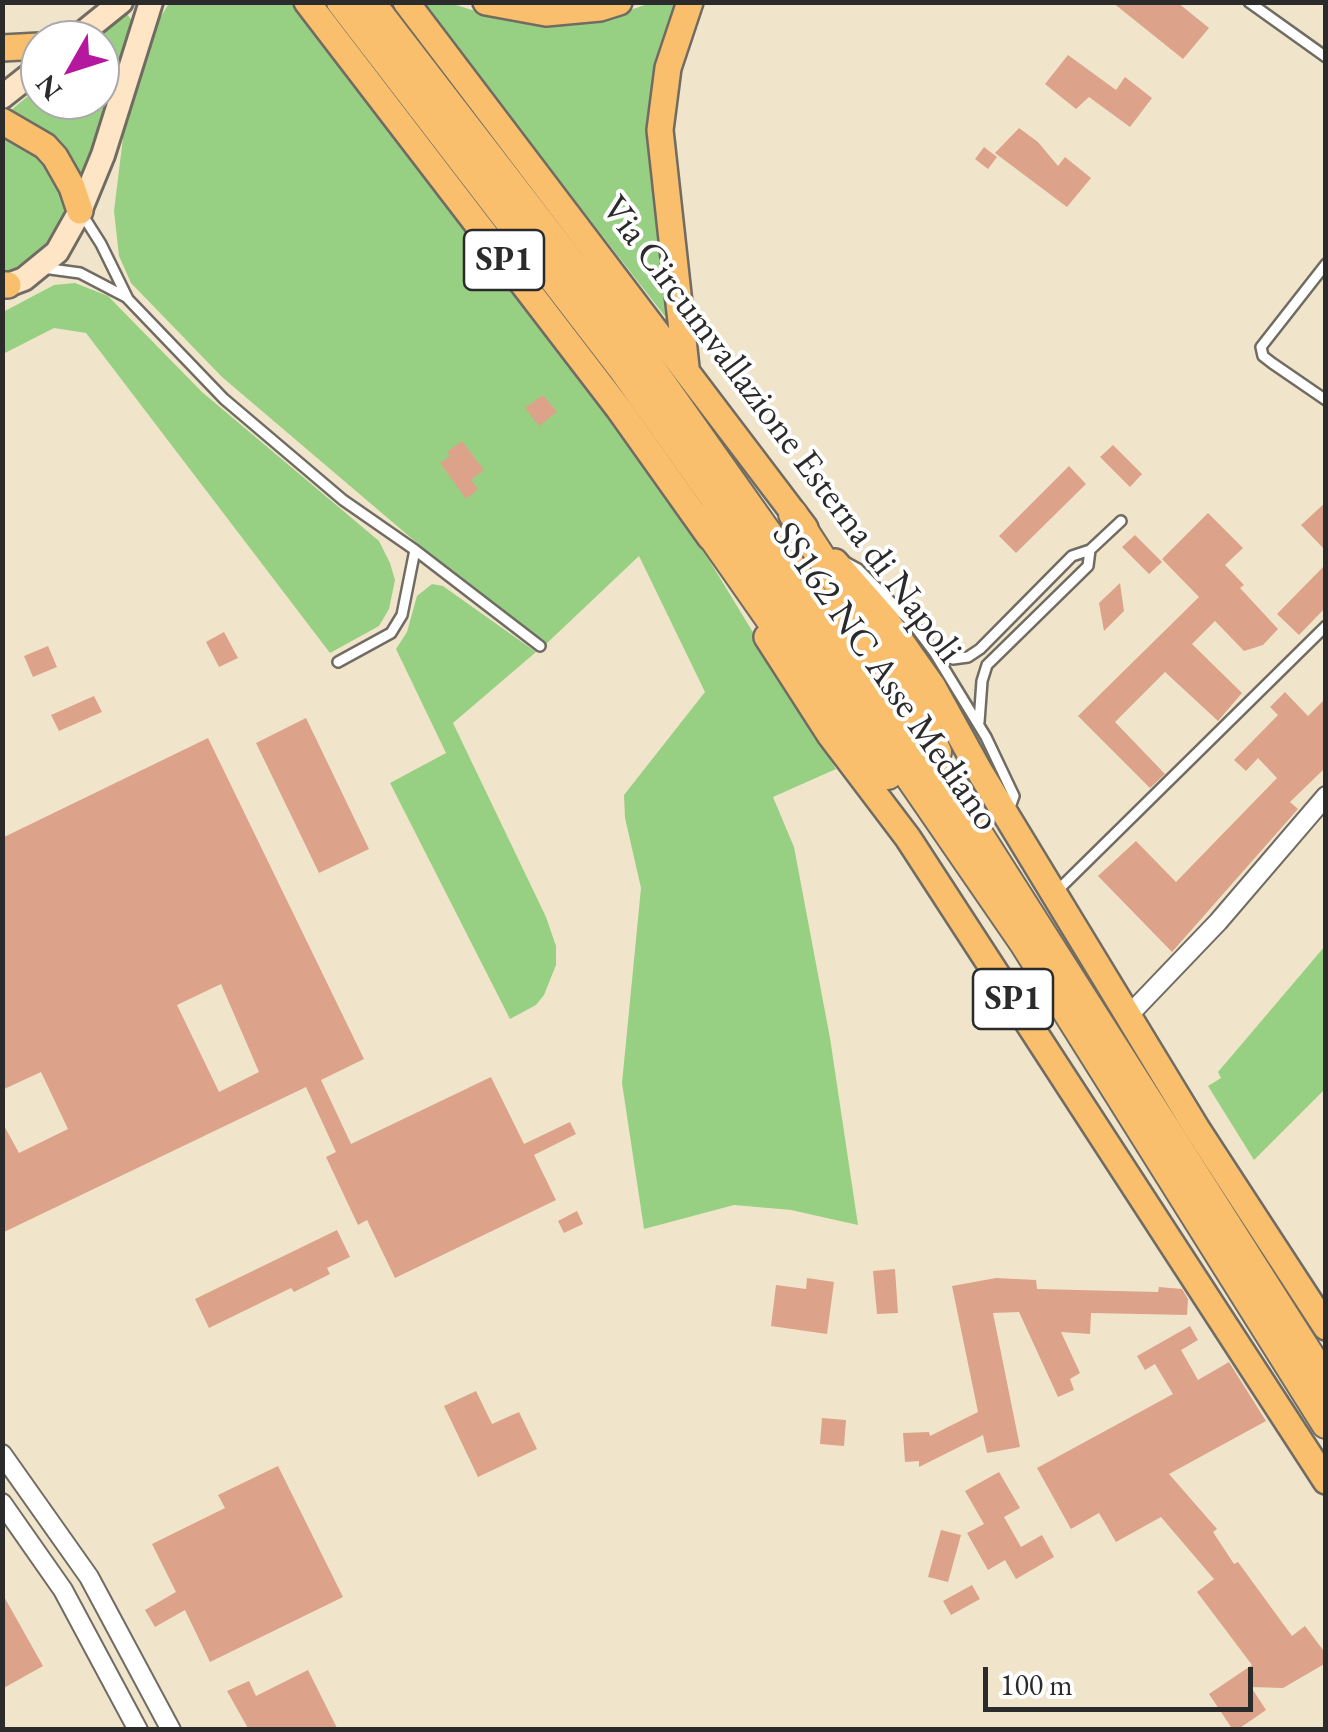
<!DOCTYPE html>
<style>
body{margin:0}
#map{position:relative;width:1328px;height:1732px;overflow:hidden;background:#f0e5ca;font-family:"EB Garamond",serif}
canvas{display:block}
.frame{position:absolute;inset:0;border:5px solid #2b2b2b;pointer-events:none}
.north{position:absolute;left:20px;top:20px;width:100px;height:100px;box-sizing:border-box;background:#fff;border:2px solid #aaa;border-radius:50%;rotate:231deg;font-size:28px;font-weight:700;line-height:40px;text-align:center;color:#2b2b2b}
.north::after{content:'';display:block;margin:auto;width:35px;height:45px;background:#b5179e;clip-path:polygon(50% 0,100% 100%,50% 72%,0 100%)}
.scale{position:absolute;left:983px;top:1667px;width:270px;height:45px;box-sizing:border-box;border:5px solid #2b2b2b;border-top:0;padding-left:12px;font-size:30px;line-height:35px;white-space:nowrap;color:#2b2b2b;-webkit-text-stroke:8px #fff;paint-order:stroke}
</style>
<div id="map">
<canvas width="1328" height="1732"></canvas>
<div class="frame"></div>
<div class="north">N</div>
<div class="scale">100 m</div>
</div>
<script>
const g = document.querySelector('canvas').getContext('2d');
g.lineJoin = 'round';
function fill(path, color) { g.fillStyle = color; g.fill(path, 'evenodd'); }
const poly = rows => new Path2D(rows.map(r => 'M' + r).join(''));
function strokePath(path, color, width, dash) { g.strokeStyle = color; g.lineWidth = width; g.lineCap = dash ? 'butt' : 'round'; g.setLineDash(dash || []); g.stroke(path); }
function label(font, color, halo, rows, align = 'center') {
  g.font = font + ' "EB Garamond",serif'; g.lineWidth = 8; g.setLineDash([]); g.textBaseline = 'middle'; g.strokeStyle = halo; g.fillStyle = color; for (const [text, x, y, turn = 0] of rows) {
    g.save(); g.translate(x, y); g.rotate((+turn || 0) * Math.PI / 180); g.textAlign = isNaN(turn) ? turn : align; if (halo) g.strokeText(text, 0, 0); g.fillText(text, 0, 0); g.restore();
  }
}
fill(poly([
 [169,3,291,3,384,119,672,499,836,769,773,797,794,847,830,1038,858,1225,791,1210,734,1205,644,1229,622,1083,641,888,625,818,624,795,705,692,639,556,545,645,444,566,222,377,131,283,119,256,114,211,127,105,150,35],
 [421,3,450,3,500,19,547,24,617,15,650,3,682,3,653,155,667,319],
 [127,14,133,22,83,181,32,125,10,111,40,86,40,100,100,100,100,40,96,40],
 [2,139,17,142,41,154,65,200,63,226,58,238,18,271,5,274],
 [75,283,108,296,202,392,379,541,390,563,395,580,389,609,379,626,330,653,86,333,54,328,3,354,3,312,54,285],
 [432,584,443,586,536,652,453,723,546,917,556,946,556,965,544,995,536,1005,510,1019,390,783,446,753,396,649,407,632,417,596],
 [1325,946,1325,1089,1254,1160,1208,1086,1221,1078,1218,1072]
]), '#98d083');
fill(poly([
 [1112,2,1177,2,1209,28,1183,59],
 [1068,55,1116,90,1125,77,1152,98,1130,127,1089,97,1076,109,1045,84],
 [1019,128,1038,142,1058,166,1065,157,1091,178,1067,207,995,153],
 [984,147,997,157,988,169,975,159],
 [543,395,557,412,539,426,525,408],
 [462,441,484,470,471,480,478,489,466,499,440,463,450,456,447,452],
 [1113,445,1142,474,1130,487,1100,457],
 [1069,466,1086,484,1016,553,999,536],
 [1326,502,1326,551,1301,525],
 [1208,513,1243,548,1225,565,1244,585,1240,588,1278,629,1263,645,1244,651,1215,621,1192,644,1242,693,1218,721,1165,672,1115,722,1165,774,1150,788,1078,716,1199,597,1162,559],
 [1135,535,1162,562,1149,574,1122,547],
 [1326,564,1326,607,1299,635,1277,614],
 [1120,583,1124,611,1104,631,1099,603],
 [224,632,238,658,219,667,206,642],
 [48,646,57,667,33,677,24,656],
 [1285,692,1308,716,1326,698,1326,767,1290,802,1298,809,1172,952,1098,876,1136,841,1176,882,1277,778,1258,758,1246,771,1234,760,1278,715,1270,707],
 [94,696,102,712,59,731,51,715],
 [306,718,369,849,319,873,256,743],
 [208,738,364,1059,321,1080,351,1144,491,1077,524,1144,570,1122,576,1134,534,1155,556,1200,395,1278,367,1220,358,1225,326,1157,336,1152,306,1087,2,1233,2,1122,19,1153,68,1129,41,1072,2,1090,2,838],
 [221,984,259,1072,219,1092,177,1005],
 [577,1211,583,1224,564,1233,558,1221],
 [337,1230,350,1257,327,1268,330,1274,294,1292,291,1288,209,1328,195,1299],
 [895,1269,898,1313,877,1314,873,1271],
 [807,1278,834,1282,827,1334,771,1326,776,1285,806,1289],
 [996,1278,1036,1280,1037,1289,1158,1292,1159,1287,1182,1289,1188,1299,1187,1315,1091,1313,1090,1334,1061,1332,1080,1373,1070,1379,1074,1390,1058,1397,1019,1312,993,1313,1020,1447,987,1453,983,1435,919,1467,919,1461,905,1462,903,1433,929,1432,930,1436,978,1412,952,1286],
 [1190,1326,1198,1340,1181,1350,1198,1380,1229,1362,1266,1421,1169,1474,1217,1529,1213,1532,1234,1564,1238,1562,1292,1636,1305,1626,1326,1654,1326,1663,1283,1688,1251,1687,1266,1710,1237,1730,1233,1730,1209,1694,1252,1665,1197,1592,1214,1579,1161,1517,1116,1542,1099,1513,1071,1529,1037,1468,1173,1394,1155,1364,1145,1370,1137,1356],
 [476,1391,492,1424,519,1412,537,1449,478,1477,444,1406],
 [822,1418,846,1420,844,1446,820,1444],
 [278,1466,343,1597,210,1662,185,1610,155,1627,145,1610,176,1592,152,1544,225,1508,218,1495],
 [999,1472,1020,1508,1004,1517,1021,1547,1042,1535,1054,1557,1016,1579,1005,1560,988,1570,967,1533,984,1524,965,1491],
 [941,1530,961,1535,948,1582,928,1577],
 [972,1585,980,1599,951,1615,943,1601],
 [2,1593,43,1666,2,1689],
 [308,1670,338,1730,249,1730,227,1691,249,1681,256,1696]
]), '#dca38a');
const service = poly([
 [1249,2,1326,57],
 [82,214,101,244,128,299,224,399,343,500,415,550,540,646],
 [1326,264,1261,347,1263,356,1272,363,1326,400],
 [43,268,80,273,126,297],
 [847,563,858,569,913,624,934,652,986,737,1014,796,1009,810],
 [934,652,953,659,968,657,980,649,1072,556,1090,550,1121,521],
 [338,662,391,633,402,615,415,550],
 [979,722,982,681,987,665,1088,566,1090,550],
 [1057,891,1326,626]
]);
const minor = poly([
 [1128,1016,1218,922,1326,796],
 [2,1454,89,1577,171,1730],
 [2,1503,63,1590,138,1730]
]);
const secondary = poly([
 [74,40,121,2],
 [2,97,40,67],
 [8,285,24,279,57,252,80,211,103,155,151,2]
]);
const primary = poly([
 [307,2,619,409,710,537],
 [406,2,805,528],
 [486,2,546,13,600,8,619,2],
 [71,40,75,39],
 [2,48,40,46],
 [2,121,45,146,55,157,72,187,80,211],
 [2,285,8,285],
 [686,367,660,130,668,68,690,2],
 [835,562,886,620,933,687,980,772,1197,1129,1326,1327],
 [767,637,830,735,908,838,1326,1481]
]);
const trunk = poly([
 [341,2,622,368,798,615,1024,943,1326,1424],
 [370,2,636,347,962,808,1326,1381],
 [793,514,913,699,937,752],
 [700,519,816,685,888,775]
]);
strokePath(service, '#706c63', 14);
strokePath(minor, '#706c63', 22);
strokePath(secondary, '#706c63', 28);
strokePath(primary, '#706c63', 30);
strokePath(trunk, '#706c63', 32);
strokePath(service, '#fff', 9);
strokePath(minor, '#fff', 18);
strokePath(secondary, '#fde5c5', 22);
strokePath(primary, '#f9bf6d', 25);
strokePath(trunk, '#f9bf6d', 28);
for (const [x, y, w] of [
 [504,260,80],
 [1013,999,80]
]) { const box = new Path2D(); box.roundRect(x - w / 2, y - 30, w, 60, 8); g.fillStyle = '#fff'; g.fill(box); strokePath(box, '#2b2b2b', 2.5); }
label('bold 35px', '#2b2b2b', null, [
 ["SP1",504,260],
 ["SP1",1013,999]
]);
label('38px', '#2b2b2b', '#fff', [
 ["Via Circumvallazione Esterna di Napoli",781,430,53],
 ["SS162 NC Asse Mediano",885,677,55]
]);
</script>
